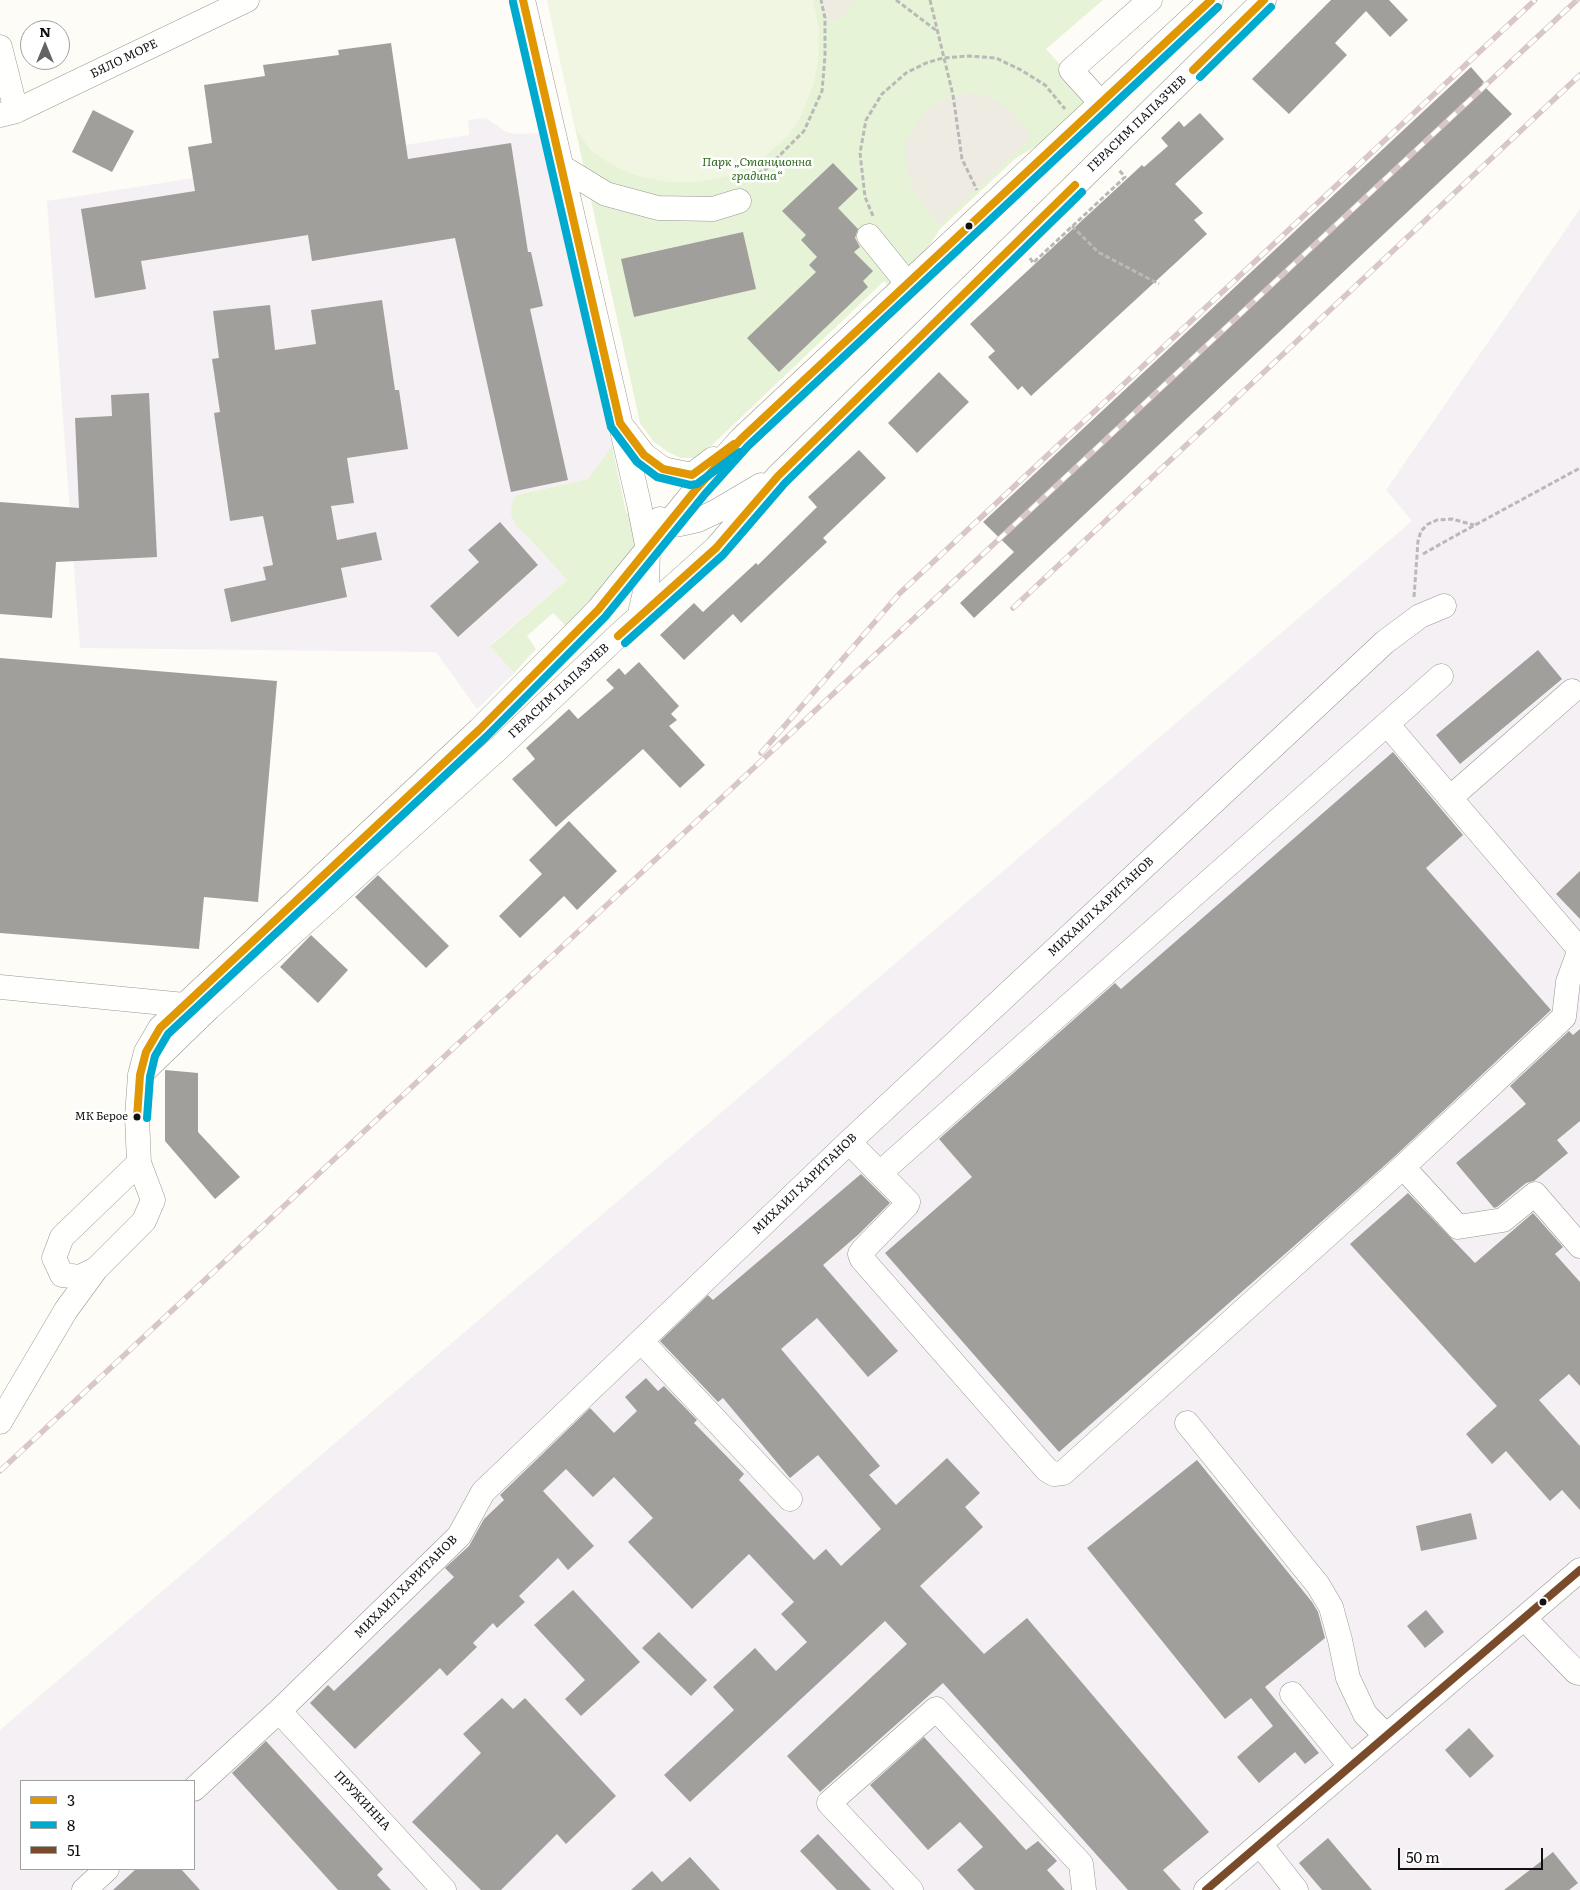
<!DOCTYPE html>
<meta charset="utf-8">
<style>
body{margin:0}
#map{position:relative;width:1580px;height:1890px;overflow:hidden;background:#fdfcf7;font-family:Literata,serif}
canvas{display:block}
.legend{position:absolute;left:20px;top:1780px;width:175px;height:90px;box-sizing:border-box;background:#fff;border:1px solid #a0a0a0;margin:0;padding:6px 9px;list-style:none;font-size:15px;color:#111}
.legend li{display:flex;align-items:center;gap:10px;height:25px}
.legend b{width:25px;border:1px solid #a0a0a0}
.north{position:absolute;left:20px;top:20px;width:50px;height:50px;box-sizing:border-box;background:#fff;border:1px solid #a0a0a0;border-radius:50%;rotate:0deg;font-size:14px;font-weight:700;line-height:20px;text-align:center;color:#111}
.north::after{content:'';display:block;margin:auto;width:18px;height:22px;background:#646362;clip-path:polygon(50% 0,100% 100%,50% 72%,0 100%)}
.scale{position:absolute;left:1398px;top:1848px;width:145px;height:22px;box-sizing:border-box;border:2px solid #111;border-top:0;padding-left:6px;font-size:15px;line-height:18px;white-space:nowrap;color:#111;-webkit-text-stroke:4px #fff;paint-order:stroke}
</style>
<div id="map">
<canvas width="1580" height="1890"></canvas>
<ul class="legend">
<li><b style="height:6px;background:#e09702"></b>3</li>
<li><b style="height:6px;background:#00a9ce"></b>8</li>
<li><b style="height:6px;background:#7a4b2a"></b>51</li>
</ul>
<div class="north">N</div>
<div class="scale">50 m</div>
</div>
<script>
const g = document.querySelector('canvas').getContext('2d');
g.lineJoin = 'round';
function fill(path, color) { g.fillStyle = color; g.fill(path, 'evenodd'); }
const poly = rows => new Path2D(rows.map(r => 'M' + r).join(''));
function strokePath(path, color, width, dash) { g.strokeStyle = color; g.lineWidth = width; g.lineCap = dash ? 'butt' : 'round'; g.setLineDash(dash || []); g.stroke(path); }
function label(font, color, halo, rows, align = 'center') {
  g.font = font + ' Literata,serif'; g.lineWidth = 5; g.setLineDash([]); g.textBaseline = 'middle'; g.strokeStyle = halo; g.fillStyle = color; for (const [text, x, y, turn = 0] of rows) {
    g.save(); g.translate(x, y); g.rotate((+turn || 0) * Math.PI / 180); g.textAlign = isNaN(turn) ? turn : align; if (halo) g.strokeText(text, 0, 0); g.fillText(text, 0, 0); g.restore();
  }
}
fill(poly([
 [486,118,506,132,515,134,540,133,612,446,588,479,515,495,525,536,567,580,490,645,514,673,477,709,436,652,80,648,47,201,469,135,468,120],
 [1580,209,1580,1890,0,1890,0,1730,1412,521,1386,490],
 [21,1781,194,1781,194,1869,21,1869]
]), '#f5f0f3');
fill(poly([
 [547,0,1103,0,1046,49,1082,89,1086,103,1052,137,1016,158,940,229,923,256,890,287,884,281,709,448,695,458,681,458,668,452,653,441,640,423],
 [612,446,626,512,639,525,639,545,630,566,566,626,553,613,527,636,536,649,514,673,490,646,567,580,515,524,511,515,512,503,516,495,588,479]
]), '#e7f3d7');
fill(poly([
 [547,0,813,0,819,30,818,61,814,83,801,116,788,136,762,159,731,175,698,182,668,182,641,177,616,167,592,152,575,129]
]), '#f0f6e1');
fill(poly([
 [821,0,856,0,841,18,831,21,825,18],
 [975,93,993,99,1010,110,1032,137,939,225,913,190,906,169,905,142,919,119,935,104,953,95]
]), '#edebe2');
fill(poly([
 [1331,0,1389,0,1408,20,1390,37,1366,11,1335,43,1347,55,1289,114,1252,79],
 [391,43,408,159,511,143,528,252,531,252,543,306,530,309,568,480,511,492,455,238,312,261,308,235,141,261,146,289,95,298,81,209,195,191,188,147,212,143,204,85,265,76,263,65,339,55,338,50],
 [1471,67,1484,82,1482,84,1512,114,974,618,960,603,1014,552,983,522],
 [93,110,134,131,112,172,72,152],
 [1200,113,1224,139,1175,184,1203,213,1194,220,1207,234,1031,396,1022,386,1018,390,988,357,995,351,970,324,1142,165,1144,167,1168,146,1161,138,1179,121,1184,127],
 [833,163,858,189,838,208,858,229,855,238,860,247,854,252,873,271,863,281,868,287,779,372,747,338,816,272,809,265,817,257,801,240,806,235,782,211],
 [743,232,756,289,634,317,621,259],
 [382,300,395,390,399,390,408,449,347,458,354,503,331,506,337,540,376,532,382,560,341,568,347,597,231,622,224,589,266,580,263,567,273,565,263,516,230,521,214,413,220,412,212,359,219,358,213,311,270,305,275,350,316,344,311,310],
 [939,372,969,402,917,453,888,423],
 [149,393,157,557,56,562,52,618,0,614,0,502,79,508,75,418,112,416,111,395],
 [859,450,886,478,823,538,827,542,741,623,733,614,684,660,660,635,694,603,703,612,756,563,758,565,817,507,808,497],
 [500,522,538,565,458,637,430,606,479,562,468,550],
 [1538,650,1562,679,1460,764,1436,735],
 [0,658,277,681,258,902,204,897,199,949,0,933],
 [639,662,679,706,671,714,677,720,669,726,705,765,680,788,643,749,556,827,512,779,535,759,526,748,569,709,578,719,614,688,606,680,619,668,625,675],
 [1393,752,1463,835,1426,868,1551,1010,1394,1157,1302,1239,1059,1452,885,1253,972,1177,939,1139,1115,983,1121,989],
 [569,821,617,871,577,910,564,896,520,938,499,916,542,874,529,860],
 [1580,871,1580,919,1556,894],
 [378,875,449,946,426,968,355,897],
 [311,935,348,970,318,1003,280,967],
 [1580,1029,1580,1121,1557,1140,1568,1153,1534,1181,1526,1183,1497,1207,1494,1208,1456,1163,1526,1104,1510,1086,1569,1031,1573,1035],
 [165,1070,198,1073,198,1132,240,1177,215,1199,165,1141],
 [861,1174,890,1203,859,1234,823,1265,898,1351,868,1377,817,1318,781,1349,880,1466,869,1475,896,1505,947,1458,980,1493,965,1507,983,1527,920,1586,984,1654,1027,1618,1209,1832,1163,1870,1181,1890,1128,1890,943,1683,820,1792,787,1756,907,1644,885,1621,690,1802,664,1775,734,1710,713,1687,755,1648,776,1671,807,1642,781,1614,794,1602,749,1554,692,1609,628,1542,653,1518,614,1477,593,1497,566,1469,543,1491,594,1546,568,1570,558,1558,519,1596,525,1602,497,1628,493,1623,473,1643,477,1647,447,1676,440,1668,355,1749,310,1703,328,1685,334,1691,454,1577,445,1568,469,1546,484,1519,504,1500,500,1495,590,1408,614,1433,637,1411,625,1397,646,1378,658,1391,664,1386,697,1420,694,1423,744,1474,739,1480,814,1560,826,1549,841,1566,881,1529,818,1455,790,1478,723,1398,718,1402,660,1341,708,1295,713,1300],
 [1408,1193,1475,1263,1533,1213,1563,1247,1555,1254,1580,1282,1580,1386,1569,1374,1539,1400,1580,1446,1580,1510,1562,1490,1550,1501,1506,1451,1492,1464,1466,1434,1497,1406,1350,1244],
 [1197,1460,1312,1602,1318,1612,1325,1638,1265,1687,1319,1753,1305,1764,1295,1752,1259,1783,1237,1757,1273,1726,1251,1698,1225,1719,1087,1548],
 [1471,1513,1477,1539,1421,1551,1416,1526],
 [573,1590,640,1662,581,1716,565,1699,585,1680,534,1625],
 [1426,1610,1444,1632,1425,1648,1407,1626],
 [659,1632,707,1680,691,1696,642,1648],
 [502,1698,513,1709,525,1698,616,1796,566,1844,557,1834,501,1890,481,1890,412,1822,481,1753,463,1734],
 [1469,1728,1494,1756,1470,1778,1445,1750],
 [924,1737,1026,1850,1038,1841,1057,1861,1047,1870,1065,1890,975,1890,957,1870,983,1847,960,1822,928,1850,870,1785],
 [266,1741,383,1869,377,1875,391,1890,338,1890,232,1773],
 [818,1834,871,1890,837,1890,800,1851],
 [1328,1838,1372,1890,1322,1890,1299,1863],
 [1553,1852,1578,1883,1569,1890,1504,1890],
 [690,1857,720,1890,631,1890,652,1871,662,1882],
 [136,1869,181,1869,200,1890,113,1890]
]), '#a19f9c');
const minor = poly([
 [523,0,639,504,648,550,647,583,639,618],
 [0,47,16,111],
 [1101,103,1071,70,1150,0],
 [0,115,16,111,247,0],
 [560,166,606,194,658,208,713,209,739,201],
 [869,236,907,283],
 [625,430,644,455,663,469,692,475,713,459],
 [660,519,669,523,680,524,698,520,717,511,761,485],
 [1387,724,1580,950],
 [1450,798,1572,691],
 [0,987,195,1006],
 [144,1071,209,1008,500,747,622,632,716,548,778,476,1264,0],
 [849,1142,908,1202,907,1205,863,1250,860,1254,862,1259,1047,1470,1054,1474,1063,1473,1403,1167,1564,1017,1568,982,1580,949],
 [1403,1167,1458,1227,1503,1220,1535,1194,1580,1246],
 [880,1173,1441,676],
 [96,1269,80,1277,62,1275,54,1258,62,1237,139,1163],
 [641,1341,790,1499],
 [0,1422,66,1310,96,1269,144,1221,153,1200,139,1163,137,1117,140,1075,146,1052,160,1028,479,730,598,610,697,488,741,439,1211,0],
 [1187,1423,1318,1585,1331,1607,1340,1640,1348,1678,1365,1714,1386,1736],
 [1524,1618,1576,1672,1580,1673],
 [1292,1694,1350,1766],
 [279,1711,444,1890],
 [194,1789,279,1711,459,1536,483,1492,849,1142,1385,642,1420,616,1444,606],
 [1260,1844,1296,1890],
 [84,1890,107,1869],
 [911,1890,829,1803,936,1709,1081,1864,1084,1890],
 [1206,1890,1580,1570]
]);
strokePath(minor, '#979795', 25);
strokePath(poly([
 [896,0,937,31],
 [930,0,953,95,962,159,977,190],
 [744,180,766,169,804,131,822,91,825,56,825,18,821,0],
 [873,216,865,197,860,153,866,120,882,94,906,73,926,63,943,58,969,56,996,58,1021,70,1045,85,1065,109],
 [1072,226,1098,252,1159,284],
 [1030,258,1033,263,1125,177,1119,170],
 [1423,554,1453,537,1580,468],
 [1414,597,1418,541,1421,531,1428,524,1437,520,1452,519,1474,525]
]), '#b9b9b8', 3, [5, 2.5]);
strokePath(minor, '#fffffe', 24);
const rail = poly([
 [1013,608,1580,75],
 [761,753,900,593,1535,0],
 [0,1471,1577,0]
]);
strokePath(rail, '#d9c6c7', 5.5);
strokePath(rail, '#fff', 4, [11]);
strokePath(poly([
 [523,0,620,423,644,455,663,469,692,475,734,444],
 [1193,70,1264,0],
 [618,636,716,548,778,476,1075,185],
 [137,1117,140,1075,146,1052,160,1028,479,730,598,610,697,488,741,439,1211,0]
]), '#e09702', 8);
strokePath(poly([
 [513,2,611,427,637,462,657,477,690,485,697,484,740,452],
 [1200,77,1271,7],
 [625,643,723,555,785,483,1082,192],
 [147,1118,150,1077,155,1056,168,1034,486,737,605,617,705,494,748,446,1218,7]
]), '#00a9ce', 8);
strokePath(poly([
 [1206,1890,1580,1570]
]), '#7a4b2a', 8);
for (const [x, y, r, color] of [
 [969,226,4.5,"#111"],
 [137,1117,4.5,"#111"],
 [1543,1602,4.5,"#111"]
]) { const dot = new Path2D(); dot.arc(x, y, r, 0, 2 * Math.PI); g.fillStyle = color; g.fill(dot); strokePath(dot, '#fff', 2); }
label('11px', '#111', '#fff', [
 ["МК Берое",128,1117]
], 'right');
label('12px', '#111', '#fff', [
 ["БЯЛО МОРЕ",124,59,-26],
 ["ГЕРАСИМ ПАПАЗЧЕВ",1137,124,-44],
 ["ГЕРАСИМ ПАПАЗЧЕВ",559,691,-43],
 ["МИХАИЛ ХАРИТАНОВ",1101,907,-43],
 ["МИХАИЛ ХАРИТАНОВ",805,1184,-44],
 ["МИХАИЛ ХАРИТАНОВ",406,1587,-45],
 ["ПРУЖИННА",362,1801,47]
]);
label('italic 12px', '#2f6b1f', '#fff', [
 ["Парк „Станционна",757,162],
 ["градина“",757,176]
]);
</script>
